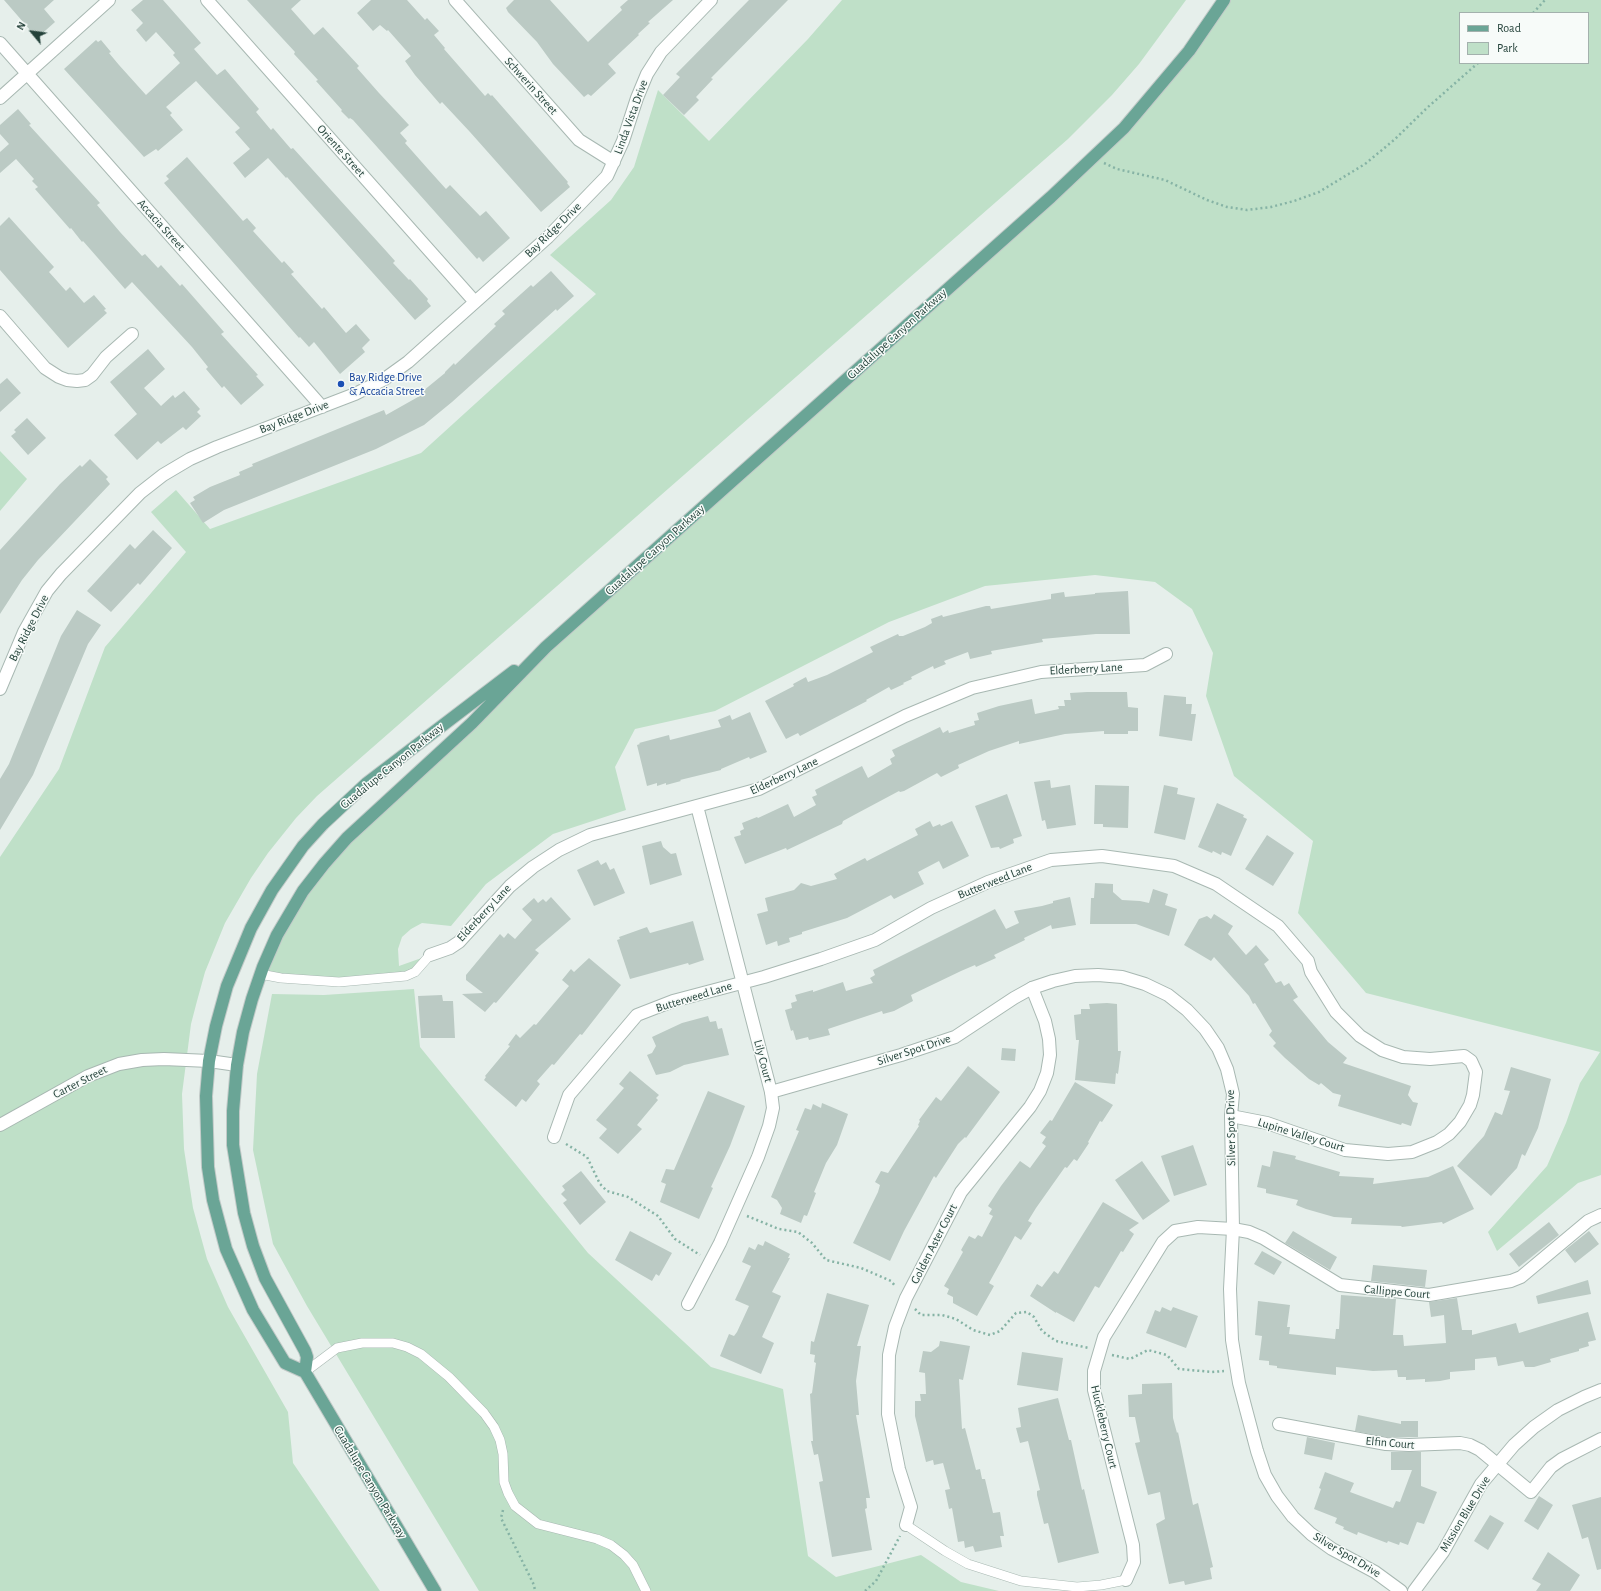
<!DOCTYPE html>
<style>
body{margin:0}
#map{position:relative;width:1601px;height:1591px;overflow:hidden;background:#e6efeb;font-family:"Alegreya Sans",sans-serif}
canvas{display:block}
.legend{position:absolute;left:1459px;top:12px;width:130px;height:52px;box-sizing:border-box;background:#f7fbf9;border:1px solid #a3b1ad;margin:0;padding:5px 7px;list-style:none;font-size:12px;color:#24423a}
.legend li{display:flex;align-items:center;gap:8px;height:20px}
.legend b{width:20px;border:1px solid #a3b1ad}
.north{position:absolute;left:12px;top:12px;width:40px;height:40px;-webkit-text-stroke:3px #f7fbf9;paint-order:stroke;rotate:299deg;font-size:11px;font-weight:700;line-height:16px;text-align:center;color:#24423a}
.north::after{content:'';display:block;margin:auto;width:14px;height:18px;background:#24423a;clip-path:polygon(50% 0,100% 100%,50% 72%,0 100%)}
</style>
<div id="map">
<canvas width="1601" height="1591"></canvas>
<ul class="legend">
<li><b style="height:5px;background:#6aa596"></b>Road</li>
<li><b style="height:11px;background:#bfe0c8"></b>Park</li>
</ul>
<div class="north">N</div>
</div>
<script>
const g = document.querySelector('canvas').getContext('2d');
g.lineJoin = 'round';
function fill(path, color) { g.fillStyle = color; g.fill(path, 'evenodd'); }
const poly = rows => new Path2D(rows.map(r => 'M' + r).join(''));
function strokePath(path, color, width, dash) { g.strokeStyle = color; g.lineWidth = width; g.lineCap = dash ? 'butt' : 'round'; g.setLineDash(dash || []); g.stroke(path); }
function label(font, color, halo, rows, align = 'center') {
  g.font = font + ' "Alegreya Sans",sans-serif'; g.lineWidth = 3; g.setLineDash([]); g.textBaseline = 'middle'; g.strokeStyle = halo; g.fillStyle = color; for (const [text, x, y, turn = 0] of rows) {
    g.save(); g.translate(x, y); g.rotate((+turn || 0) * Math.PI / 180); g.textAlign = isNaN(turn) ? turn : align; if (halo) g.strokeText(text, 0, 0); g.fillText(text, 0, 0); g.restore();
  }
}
fill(poly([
 [842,0,1186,0,1139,64,1112,95,1068,139,317,796,296,818,268,853,251,878,225,923,205,972,197,1001,191,1024,182,1094,184,1149,193,1208,207,1259,228,1307,288,1412,293,1463,380,1591,0,1591,0,857,59,769,105,647,186,552,151,512,176,490,210,529,421,453,596,294,550,255,611,200,634,167,658,90,709,141,808,39],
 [1224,0,1601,0,1601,1175,1578,1183,1497,1251,1488,1232,1547,1166,1566,1123,1580,1083,1600,1052,1366,993,1298,913,1313,841,1234,776,1206,696,1213,653,1192,609,1155,582,1095,575,985,586,889,622,715,711,635,729,615,767,626,810,553,834,486,884,451,926,422,923,411,929,402,937,398,949,399,966,430,955,415,972,351,981,260,974,324,864,546,647,1093,158],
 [1460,13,1588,13,1588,63,1460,63],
 [0,451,27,479,0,511],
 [414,989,420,1047,588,1253,711,1367,783,1389,808,1556,836,1577,921,1555,961,1582,999,1591,479,1591,307,1306,273,1244,253,1150,257,1074,272,994,324,995]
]), '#bfe0c8');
fill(poly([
 [4,0,54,0,44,9,55,22,37,38],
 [143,0,163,0,201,43,194,49,217,75,225,69,259,109,256,112,271,130,273,128,291,149,293,148,387,252,395,261,393,263,409,280,410,279,428,299,427,301,431,306,415,320,287,177,286,178,268,158,245,178,233,163,250,149,235,132,240,128,196,81,166,107,172,113,170,115,183,130,158,151,156,149,144,157,64,69,96,40,98,42,101,40,111,52,109,53,119,65,146,95,180,63,173,55,175,53,156,32,146,42,136,30,143,23,131,10],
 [247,0,301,0,291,9,314,35,323,27,359,66,357,68,379,93,409,125,400,133,407,141,405,143,428,169,446,189,450,185,480,216,486,211,510,238,483,262,479,257,477,259,353,120,350,118,349,119,341,111,342,110,316,81,318,80,294,54,295,52],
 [371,0,407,0,425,20,427,18,439,31,434,35,445,48,444,49,485,96,488,93,491,96,492,95,568,182,567,183,570,187,541,212,470,132,442,102,440,104,415,75,405,61,411,56,388,30,387,31,380,25,373,31,357,13],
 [514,0,550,0,588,42,622,10,620,7,628,0,673,0,648,22,650,23,638,34,639,35,608,64,616,73,591,96,588,94,584,97,553,64,537,42,508,12,506,8],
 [749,0,788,0,711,78,713,79,696,97,699,100,684,115,663,95,680,77,676,74],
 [18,109,31,124,29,125,100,203,97,205,120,232,142,256,145,254,158,268,161,265,180,286,182,284,224,332,221,334,258,375,256,376,264,385,241,405,224,386,222,388,206,369,208,367,192,347,132,282,125,289,83,241,82,242,71,228,70,229,35,189,38,187,32,181,34,179,16,159,0,173,0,152,9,144,0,134,0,125],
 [187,157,243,221,247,218,256,228,253,231,282,263,284,261,294,272,291,274,322,309,324,307,346,333,356,324,370,340,362,348,365,352,340,374,314,342,309,347,300,337,299,338,164,183,169,179,166,176],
 [9,217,54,267,49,272,66,291,70,287,84,303,94,295,106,309,104,310,107,313,68,348,0,270,0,226],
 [551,271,574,296,557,311,556,309,452,402,424,425,376,449,224,510,203,523,190,503,195,500,193,497,210,487,240,475,239,472,253,466,252,464,384,410,386,415,425,393,423,391,445,373,445,372,454,363,455,365,496,326,494,324,505,314,502,311,531,285,533,287],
 [148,349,165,369,144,388,161,406,173,395,175,398,184,391,200,409,197,412,201,416,186,430,183,427,161,444,158,441,137,460,114,435,137,414,110,382],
 [7,378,21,393,0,412,0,384],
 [27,418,46,438,28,455,11,436,16,432,14,430],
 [90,459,108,477,106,479,110,484,38,560,22,580,0,614,0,550,60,484,80,465,82,467],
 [153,530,172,548,140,585,138,583,111,612,87,591,130,544,135,549],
 [1128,591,1130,634,1096,634,1042,639,1043,642,991,651,992,654,970,659,968,652,944,661,946,664,934,669,933,666,911,677,912,679,903,683,904,684,891,690,889,687,866,700,867,701,800,736,798,733,786,739,765,701,794,686,793,684,806,677,808,682,827,675,873,652,870,647,898,634,899,636,903,636,925,627,932,623,931,619,942,615,943,617,986,606,990,606,991,609,1051,599,1051,594,1064,592,1065,597,1095,594,1095,593],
 [77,610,101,625,88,644,33,775,0,830,0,779,9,764,61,636],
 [1087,692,1127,692,1128,707,1138,708,1138,731,1128,731,1128,734,1104,734,1104,731,1065,734,1019,744,1019,741,989,751,958,765,959,768,941,777,937,773,904,791,900,792,899,791,854,815,843,821,842,824,787,850,786,848,745,864,734,837,741,835,740,831,744,829,742,823,757,817,758,818,788,804,794,817,816,805,812,797,817,795,815,790,862,766,868,778,892,764,890,759,895,756,892,750,940,727,943,733,948,730,949,733,975,725,974,721,979,720,977,713,999,706,1032,699,1035,714,1059,709,1058,706,1065,706,1064,700,1071,700,1070,693],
 [1164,695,1186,697,1186,704,1192,704,1191,714,1196,714,1192,741,1159,736],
 [750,712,767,752,750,759,749,757,721,769,721,770,680,780,681,781,666,785,666,783,657,786,657,783,647,786,637,745,640,744,639,743,669,735,670,740,721,727,718,720,730,715,732,720],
 [1050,780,1051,788,1070,785,1076,825,1047,829,1045,820,1042,821,1034,782],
 [1095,785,1129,786,1128,828,1103,827,1103,824,1094,824],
 [1164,785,1178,788,1177,794,1195,798,1185,840,1154,833],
 [1007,794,1022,836,1013,839,1014,843,1000,849,999,847,991,848,975,806],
 [1217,803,1244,815,1243,817,1247,819,1231,856,1222,852,1221,855,1213,851,1212,853,1198,847],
 [930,821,933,827,940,824,941,826,952,821,969,856,943,869,939,861,918,872,924,884,894,899,891,895,847,918,802,932,802,934,789,938,790,942,778,946,777,941,766,945,757,914,768,911,765,898,794,890,801,883,811,886,837,879,834,874,865,858,867,861,918,835,915,829],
 [1267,835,1294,853,1273,886,1245,869],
 [661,841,663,847,671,854,676,853,682,875,650,885,642,846],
 [598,860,601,865,606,862,610,870,614,868,625,893,594,906,577,870],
 [1095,883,1113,884,1113,892,1122,900,1140,901,1149,903,1153,889,1168,894,1165,905,1177,909,1169,936,1136,924,1090,924,1091,898,1094,898],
 [551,897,571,919,535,950,539,953,496,1003,494,1002,485,1012,462,994,483,993,466,980,466,975,500,934,504,938,508,933,515,939,532,920,522,909,534,898,538,903,543,899,546,902],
 [1070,897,1076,925,1052,929,1051,925,1024,938,1025,940,994,955,996,958,976,967,975,965,961,971,911,995,913,1001,894,1011,883,1014,882,1011,828,1029,830,1035,809,1040,808,1037,796,1040,793,1030,791,1031,785,1010,792,1008,791,1003,797,1001,795,995,813,990,813,992,843,982,846,991,873,983,870,978,875,975,873,970,995,909,1006,929,1019,923,1014,911,1042,906,1053,903,1053,901],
 [1214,914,1233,926,1228,934,1246,955,1256,945,1269,960,1264,964,1276,983,1281,981,1284,986,1289,983,1298,997,1293,1000,1328,1042,1347,1058,1343,1063,1411,1086,1408,1095,1413,1102,1418,1103,1411,1126,1402,1123,1401,1125,1338,1106,1341,1095,1333,1093,1321,1083,1319,1085,1309,1079,1285,1058,1273,1046,1276,1043,1269,1035,1272,1031,1255,1003,1253,1004,1249,996,1214,957,1211,961,1184,945,1199,919,1207,916,1211,919],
 [693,921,704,960,689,965,688,963,630,979,617,940,620,939,619,937,647,927,650,933],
 [589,958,621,985,582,1035,580,1034,554,1065,552,1064,537,1081,540,1084,526,1102,522,1099,516,1107,484,1080,486,1077,485,1076,510,1046,508,1045,516,1034,520,1038,534,1024,536,1025,569,986,562,980,571,969,574,972],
 [442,995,443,1001,453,1001,455,1038,421,1038,418,996],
 [1107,1003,1117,1004,1118,1051,1121,1051,1118,1074,1116,1073,1115,1084,1075,1080,1079,1040,1076,1040,1074,1015,1081,1014,1081,1009,1090,1009,1089,1004],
 [708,1016,710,1022,716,1021,718,1029,722,1028,729,1055,684,1065,670,1072,656,1075,647,1055,652,1053,656,1046,652,1037,682,1023],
 [1002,1048,1016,1049,1015,1061,1001,1060],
 [968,1066,1000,1092,966,1138,965,1137,958,1144,936,1178,934,1176,904,1231,890,1261,853,1243,878,1192,880,1185,875,1182,881,1171,888,1173,919,1126,918,1125,920,1121,919,1120,936,1097,941,1101],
 [1511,1067,1551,1079,1538,1128,1525,1156,1522,1154,1517,1168,1491,1196,1457,1166,1484,1136,1495,1112,1502,1115,1510,1091,1504,1090],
 [630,1071,659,1095,656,1098,658,1100,637,1125,642,1129,618,1154,599,1138,607,1129,596,1120,624,1088,619,1084],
 [1075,1082,1113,1105,1102,1122,1100,1121,1088,1142,1089,1143,1077,1161,1074,1159,1067,1168,1065,1167,1036,1208,1028,1221,1032,1223,1021,1240,1015,1236,989,1283,994,1286,977,1316,953,1303,953,1297,947,1294,949,1289,944,1286,963,1252,961,1250,969,1236,975,1239,978,1235,982,1237,993,1216,989,1214,992,1209,988,1206,1001,1186,1020,1161,1030,1168,1046,1146,1042,1143,1046,1137,1040,1133,1050,1120,1052,1121],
 [708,1091,745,1106,730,1146,711,1187,713,1188,699,1219,660,1202,666,1184,661,1182,666,1169,674,1170],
 [822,1103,848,1114,837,1145,826,1163,814,1192,816,1193,807,1216,804,1215,801,1223,780,1214,782,1208,777,1200,771,1197,799,1131,796,1130,805,1108,811,1110,813,1104,821,1108],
 [1193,1145,1207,1185,1174,1196,1161,1156],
 [1273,1151,1296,1156,1295,1159,1340,1172,1339,1176,1374,1178,1373,1184,1428,1177,1453,1166,1474,1209,1443,1224,1442,1222,1402,1227,1401,1226,1351,1224,1352,1218,1334,1217,1306,1209,1296,1205,1298,1200,1266,1193,1266,1189,1257,1187,1262,1165,1270,1167],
 [1142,1161,1170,1201,1143,1220,1115,1180],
 [581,1171,606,1202,580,1225,563,1203,567,1200,561,1194,565,1190,562,1186],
 [1103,1202,1139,1223,1129,1230,1134,1234,1123,1252,1121,1251,1099,1288,1095,1286,1074,1322,1056,1312,1056,1313,1030,1296,1037,1284,1042,1287,1054,1271,1058,1274],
 [1549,1222,1559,1235,1519,1267,1509,1254],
 [630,1231,672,1253,659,1276,656,1274,652,1281,615,1260],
 [1293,1231,1337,1257,1330,1270,1285,1243],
 [1589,1231,1599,1244,1575,1263,1565,1250],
 [765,1241,790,1254,788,1258,790,1258,772,1292,781,1296,762,1337,774,1343,761,1374,720,1356,729,1334,734,1336,737,1332,749,1306,735,1300,751,1266,742,1262,749,1247,755,1250,758,1244,763,1246],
 [1262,1251,1282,1262,1274,1275,1254,1264],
 [1373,1265,1427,1270,1425,1287,1371,1281],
 [1588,1280,1591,1294,1538,1304,1536,1296],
 [827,1293,869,1305,857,1346,861,1346,856,1381,859,1415,856,1415,870,1498,866,1498,867,1508,865,1509,872,1550,832,1557,819,1482,823,1481,818,1454,814,1455,811,1441,813,1441,810,1394,812,1393,816,1363,814,1362,815,1355,810,1354,811,1341,814,1342],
 [1341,1295,1396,1299,1393,1335,1403,1335,1404,1346,1446,1343,1444,1315,1431,1317,1429,1302,1457,1298,1462,1330,1472,1330,1472,1335,1516,1323,1519,1333,1588,1312,1596,1340,1588,1342,1589,1346,1579,1349,1579,1351,1550,1359,1551,1362,1534,1367,1525,1367,1523,1361,1498,1366,1496,1357,1475,1359,1475,1370,1450,1372,1450,1379,1440,1381,1425,1382,1425,1379,1406,1380,1406,1377,1398,1377,1397,1370,1373,1371,1336,1367,1336,1375,1309,1372,1277,1368,1277,1366,1269,1365,1269,1361,1259,1360,1262,1336,1255,1335,1258,1301,1290,1305,1287,1327,1290,1327,1289,1334,1335,1339,1336,1329,1339,1329],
 [1162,1307,1171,1311,1173,1307,1198,1316,1186,1348,1146,1333,1155,1310,1160,1312],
 [940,1341,970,1346,963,1380,959,1379,962,1429,965,1428,976,1470,980,1469,982,1479,985,1479,993,1513,1000,1512,1004,1536,1000,1536,1002,1547,975,1552,973,1546,965,1548,964,1541,958,1542,952,1508,949,1509,945,1490,950,1489,943,1463,934,1465,933,1460,926,1462,915,1416,915,1401,921,1401,920,1394,926,1394,925,1373,919,1372,923,1351,931,1352,939,1346],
 [1022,1352,1063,1358,1058,1391,1017,1385],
 [1172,1383,1173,1418,1177,1433,1178,1432,1193,1505,1198,1503,1213,1567,1210,1568,1212,1579,1185,1585,1184,1581,1169,1584,1156,1524,1165,1519,1160,1492,1148,1495,1135,1443,1140,1442,1135,1417,1129,1417,1128,1395,1142,1394,1142,1384],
 [1058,1398,1069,1440,1071,1440,1082,1490,1084,1489,1099,1553,1058,1563,1048,1523,1044,1524,1037,1495,1037,1491,1040,1490,1028,1441,1020,1443,1016,1428,1021,1427,1018,1408],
 [1358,1415,1401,1424,1401,1421,1418,1421,1418,1437,1387,1437,1355,1431],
 [1307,1437,1335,1443,1332,1460,1304,1454],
 [1391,1452,1421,1452,1421,1486,1437,1492,1424,1524,1417,1522,1408,1545,1400,1542,1399,1545,1388,1541,1387,1543,1358,1532,1357,1535,1343,1529,1344,1527,1335,1523,1337,1518,1314,1509,1321,1489,1319,1488,1325,1472,1354,1483,1350,1492,1393,1508,1396,1501,1400,1502,1412,1470,1391,1470],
 [1539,1496,1553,1505,1538,1530,1524,1521],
 [1601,1497,1601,1569,1597,1570,1588,1537,1582,1539,1572,1505],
 [1490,1515,1504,1523,1488,1550,1474,1541],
 [1548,1552,1580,1575,1570,1591,1536,1591,1541,1584,1532,1579]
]), '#bbcac4');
const service = poly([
 [260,974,281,978,339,982,406,976,415,972,430,955],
 [305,1372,337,1348,362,1343,393,1343,407,1347,421,1354,449,1377,484,1413,494,1427,500,1440,503,1454,504,1482,508,1493,515,1506,538,1524,597,1539,611,1545,624,1555,633,1565,646,1591],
 [906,1525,945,1551,968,1564,1021,1581,1077,1587,1101,1585,1126,1580]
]);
const minor = poly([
 [207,0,475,302],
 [455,0,579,140,614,162],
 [0,43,322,407],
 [0,98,109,0],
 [0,316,45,368,59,377,67,380,77,381,85,380,92,375,106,357,132,334],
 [0,689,24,632,47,591,61,574,140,493,163,475,190,459,217,447,355,394,383,380,408,362,548,237,607,176,623,141,637,98,647,74,661,52,711,0],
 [430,955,450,948,459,942,510,886,533,867,559,850,590,835,759,789,905,716,972,688,1041,672,1145,665,1166,654],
 [554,1137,569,1095,637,1015,673,1001,764,977,821,959,875,940,931,908,988,882,1051,860,1102,856,1174,866,1216,884,1278,926,1308,961,1311,972,1336,1012,1360,1036,1382,1050,1403,1057,1430,1059,1464,1056,1471,1061,1476,1072,1473,1095,1470,1105,1460,1122,1449,1134,1437,1142,1412,1152,1388,1154,1345,1150,1267,1123,1231,1116],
 [688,1304,720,1243,758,1157,769,1126,773,1108,771,1092,697,806],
 [1279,1424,1386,1444,1409,1445,1460,1443,1470,1445,1480,1450,1531,1492,1551,1467,1562,1459,1601,1439],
 [906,1525,911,1507,899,1469,888,1414,889,1355,895,1327,906,1298,961,1192,1030,1107,1040,1091,1047,1073,1050,1055,1049,1039,1045,1021,1032,988],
 [1126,1580,1134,1562,1133,1545,1094,1390,1094,1371,1104,1337,1163,1242,1175,1231,1198,1227,1233,1229,1249,1232,1263,1238,1340,1285,1429,1295,1511,1281,1521,1277,1588,1221,1601,1215]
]);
const tertiary = poly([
 [771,1092,901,1055,955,1037,1014,998,1032,988,1053,981,1075,976,1098,975,1122,977,1145,984,1168,995,1187,1010,1205,1029,1218,1048,1227,1069,1233,1094,1231,1116,1233,1229,1230,1289,1232,1340,1239,1383,1257,1451,1265,1475,1277,1496,1293,1517,1311,1534,1332,1549,1375,1572,1401,1591],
 [0,1125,88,1076,119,1064,142,1060,164,1059,209,1061,237,1065],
 [1414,1591,1443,1552,1481,1484,1514,1445,1534,1427,1558,1410,1584,1397,1601,1390]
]);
const primary = poly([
 [305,1372,285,1363,253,1310,226,1249,213,1200,208,1167,206,1096,209,1061,216,1026,227,986,251,928,272,890,303,846,323,824,367,783,514,671],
 [435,1591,305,1372,307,1357,305,1351,265,1278,253,1246,244,1213,233,1145,233,1111,237,1065,243,1032,252,999,263,967,277,935,303,891,324,864,347,838,472,723,546,647,1051,197,1124,128,1189,51,1224,0]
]);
strokePath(service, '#a8b8b2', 10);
strokePath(minor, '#a8b8b2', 14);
strokePath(tertiary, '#a8b8b2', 14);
strokePath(primary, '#c2cac8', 14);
strokePath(poly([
 [1533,13,1545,0],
 [1104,163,1117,169,1165,180,1207,200,1227,207,1247,210,1271,207,1294,201,1319,192,1365,164,1394,140,1428,107,1478,63],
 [566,1144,587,1157,600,1184,607,1191,628,1197,658,1216,675,1239,700,1255],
 [747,1216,779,1229,798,1232,812,1243,826,1260,861,1268,891,1281,896,1287],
 [915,1309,921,1315,942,1315,956,1319,973,1330,990,1335,1000,1331,1016,1313,1027,1312,1034,1317,1042,1331,1056,1341,1089,1348],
 [1112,1355,1130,1359,1148,1350,1167,1355,1179,1369,1212,1372,1224,1371],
 [503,1510,501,1518,534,1585,535,1591],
 [865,1591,876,1581,900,1536]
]), '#86b3a5', 2.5, [2, 3]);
strokePath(service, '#fff', 9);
strokePath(minor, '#fff', 12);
strokePath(tertiary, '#fff', 12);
strokePath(primary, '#6aa596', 12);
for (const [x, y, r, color] of [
 [341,384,4,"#1a4fb4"]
]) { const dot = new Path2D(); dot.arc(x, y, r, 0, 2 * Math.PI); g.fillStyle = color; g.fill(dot); strokePath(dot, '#f7fbf9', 1.5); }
label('12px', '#24423a', '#f7fbf9', [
 ["Schwerin Street",531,86,48],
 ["Linda Vista Drive",631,117,-70],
 ["Oriente Street",341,151,48],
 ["Accacia Street",161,225,48],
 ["Bay Ridge Drive",553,230,-44],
 ["Guadalupe Canyon Parkway",897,334,-42],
 ["Bay Ridge Drive",294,417,-21],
 ["Guadalupe Canyon Parkway",655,550,-42],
 ["Bay Ridge Drive",29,628,-63],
 ["Elderberry Lane",1086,669,-3],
 ["Guadalupe Canyon Parkway",392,766,-39],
 ["Elderberry Lane",784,776,-25],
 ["Butterweed Lane",995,881,-22],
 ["Elderberry Lane",484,913,-47],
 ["Butterweed Lane",694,997,-17],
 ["Silver Spot Drive",914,1050,-18],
 ["Lily Court",763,1061,75],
 ["Carter Street",80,1082,-27],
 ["Silver Spot Drive",1231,1128,-91],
 ["Lupine Valley Court",1301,1135,17],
 ["Golden Aster Court",934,1244,-63],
 ["Callippe Court",1397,1292,5],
 ["Huckleberry Court",1104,1427,77],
 ["Elfin Court",1390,1443,5],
 ["Guadalupe Canyon Parkway",370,1482,59],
 ["Mission Blue Drive",1465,1514,-59],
 ["Silver Spot Drive",1347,1555,31]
]);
label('12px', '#164399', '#f7fbf9', [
 ["Bay Ridge Drive",349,377],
 ["& Accacia Street",349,391]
], 'left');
</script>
